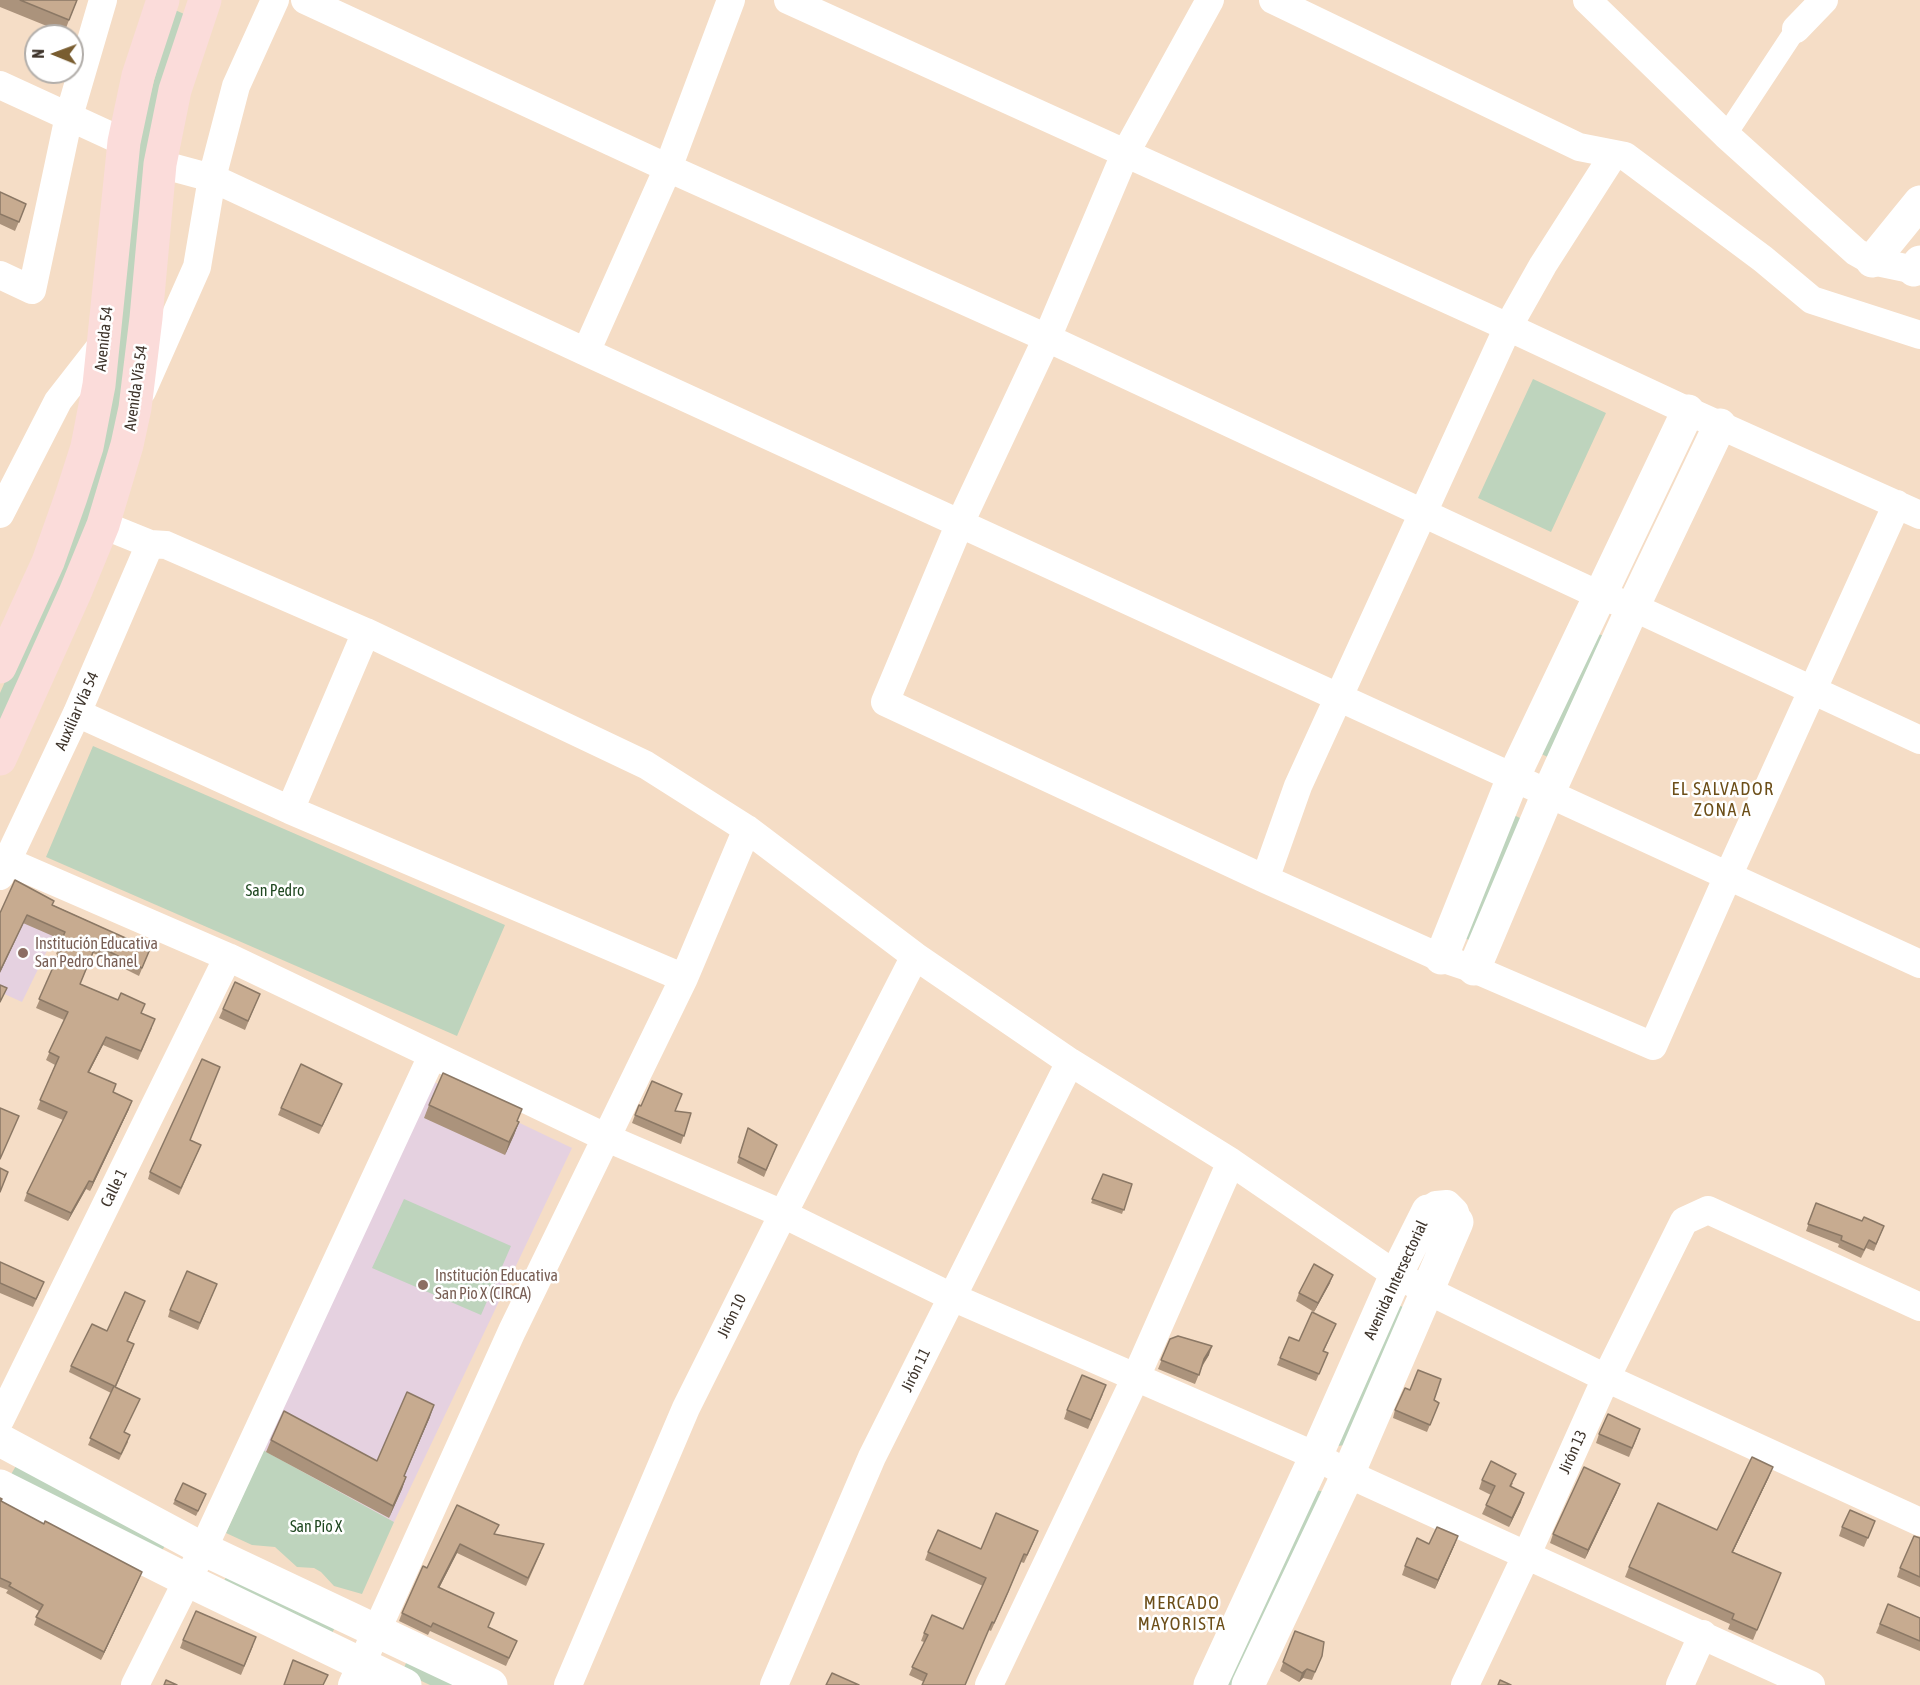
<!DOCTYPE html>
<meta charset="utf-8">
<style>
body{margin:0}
#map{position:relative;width:1920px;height:1685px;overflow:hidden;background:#f5ddc6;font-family:"Asap Condensed",sans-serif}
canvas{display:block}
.north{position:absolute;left:24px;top:24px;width:60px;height:60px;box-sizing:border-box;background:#fff;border:2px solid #b2aeaa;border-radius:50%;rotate:271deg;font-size:16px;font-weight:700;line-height:24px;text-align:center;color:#3e342b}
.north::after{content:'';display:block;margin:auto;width:21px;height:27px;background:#795d30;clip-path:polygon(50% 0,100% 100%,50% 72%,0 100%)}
</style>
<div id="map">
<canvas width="1920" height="1685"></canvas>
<div class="north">N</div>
</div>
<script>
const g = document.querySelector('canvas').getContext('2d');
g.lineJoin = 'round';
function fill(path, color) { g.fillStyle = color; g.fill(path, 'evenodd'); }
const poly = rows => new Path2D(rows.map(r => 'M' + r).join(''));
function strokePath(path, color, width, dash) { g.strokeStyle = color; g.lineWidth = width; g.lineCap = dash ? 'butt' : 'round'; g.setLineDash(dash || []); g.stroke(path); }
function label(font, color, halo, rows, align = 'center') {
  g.font = font + ' "Asap Condensed",sans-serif'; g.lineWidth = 5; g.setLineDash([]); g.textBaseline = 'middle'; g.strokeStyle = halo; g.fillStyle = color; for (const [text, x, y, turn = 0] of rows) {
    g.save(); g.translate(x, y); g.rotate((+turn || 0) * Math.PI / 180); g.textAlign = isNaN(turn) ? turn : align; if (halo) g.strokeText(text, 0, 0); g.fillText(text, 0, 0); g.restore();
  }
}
fill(poly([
 [0,914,65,914,22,1002,0,992],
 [434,1082,572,1148,394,1522,263,1450]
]), '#e5d1e0');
fill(poly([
 [173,9,184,14,124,400,94,509,0,732,0,693,58,562,136,149],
 [1533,379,1606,413,1551,532,1478,498],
 [1594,632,1606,637,1550,758,1539,753],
 [93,746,505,925,457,1036,46,857],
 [1512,814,1522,819,1472,941,1461,937],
 [404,1199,511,1246,481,1315,372,1268],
 [1401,1306,1404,1308,1345,1445,1338,1446,1397,1307],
 [263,1450,394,1522,362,1594,334,1586,321,1572,314,1568,297,1567,275,1547,252,1545,226,1533],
 [17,1464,166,1544,160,1554,9,1478],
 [1316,1490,1325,1492,1237,1685,1222,1685],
 [228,1574,335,1627,330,1638,222,1584],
 [407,1661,461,1685,430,1685,402,1672]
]), '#bed4bd');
strokePath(poly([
 [1726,135,1796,29]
]), '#fff', 21);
strokePath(poly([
 [305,0,668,168,1047,338,1599,595,1633,607,1920,740],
 [788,0,1508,327,1688,411,1920,515],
 [1210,0,1125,154,1047,338,960,523,885,702,1265,879,1441,958,1474,969,1653,1046,1728,876,1897,504],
 [1273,0,1579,147,1625,156,1763,259,1812,300,1920,335],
 [1587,0,1726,135,1856,252,1872,261,1920,271],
 [1796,29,1824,0],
 [0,85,124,142],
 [160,164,212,178,586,352,1920,964],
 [0,275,32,290,69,116,103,0],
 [586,352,668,168,731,0],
 [142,391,197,267,212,178,236,86,275,0],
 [0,514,58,401,104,342],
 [103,525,150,544,166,545,366,632,646,765,747,829,915,956,1070,1062,1231,1162,1396,1275,1606,1378,1920,1522],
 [77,713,290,810,684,978],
 [290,810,366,632],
 [0,858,228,957,607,1138,783,1214,952,1297,1316,1456,1348,1474,1811,1685],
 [0,876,77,713,150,544],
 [1265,879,1298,786,1508,327,1543,265,1614,154],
 [1428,1211,1436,1205,1447,1204,1455,1212,1457,1222],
 [0,1420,228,957],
 [135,1685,203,1549,432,1056],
 [352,1685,512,1331,684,978,747,829],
 [568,1685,686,1408,783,1214,915,956],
 [774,1685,872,1457,1070,1062],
 [989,1685,1136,1377,1231,1162],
 [1465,1685,1527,1554,1606,1378,1684,1221,1708,1210,1920,1307],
 [1680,1685,1703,1634]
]), '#fff', 28);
strokePath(poly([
 [1872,261,1920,202],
 [1914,270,1920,262],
 [1441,958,1513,778,1688,411],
 [1474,969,1548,794,1633,607,1720,425],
 [0,1440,203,1549,491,1685],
 [0,1486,187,1580,405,1685],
 [1210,1685,1316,1456,1396,1275,1428,1211],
 [1248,1685,1348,1474,1457,1222]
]), '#fff', 33);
strokePath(poly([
 [0,667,48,562,71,497,87,447,99,385,124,142,138,76,163,0],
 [0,759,75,593,103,525,127,445,135,408,146,318,160,164,175,90,205,0]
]), '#fbdcda', 33);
fill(poly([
 [0,0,77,0,64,33,0,7],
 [0,192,23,212,15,231,0,224],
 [53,905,150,949,139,976,93,953,80,984,142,1013,152,1028,138,1060,103,1045,89,1072,113,1092,129,1109,90,1191,86,1189,68,1221,24,1201,27,1193,63,1120,37,1109,55,1065,46,1060,64,1020,36,1008,59,956,56,954,62,940,0,913],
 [260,994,245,1030,219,1018,223,1009],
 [342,1084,319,1134,278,1115,281,1108],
 [429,1105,518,1122,519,1122,514,1135,505,1155,424,1118],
 [675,1111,691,1113,681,1144,632,1123,635,1115],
 [748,1128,777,1145,764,1177,737,1163],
 [190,1140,201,1145,179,1195,148,1179,150,1172],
 [1103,1174,1132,1184,1122,1214,1091,1203],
 [1816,1203,1862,1221,1884,1226,1874,1251,1866,1248,1861,1258,1838,1247,1839,1244,1806,1231],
 [0,1262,41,1290,33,1307,0,1293],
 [1330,1283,1314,1312,1296,1301,1299,1293],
 [217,1284,198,1330,168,1317,170,1310],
 [145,1301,128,1341,132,1350,116,1387,140,1399,124,1432,128,1442,119,1460,88,1445,111,1393,69,1372,71,1366,107,1331],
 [1336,1324,1324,1351,1328,1353,1316,1381,1277,1365,1289,1337,1299,1341],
 [1170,1339,1209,1355,1202,1367,1195,1384,1158,1369],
 [1410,1390,1439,1403,1427,1432,1393,1418,1395,1410],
 [1103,1394,1088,1429,1064,1419,1067,1410],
 [430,1417,404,1476,406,1477,402,1489,389,1518,266,1452,271,1440,377,1461],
 [1599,1434,1637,1438,1629,1457,1596,1443],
 [1769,1477,1733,1552,1781,1573,1753,1640,1728,1629,1730,1624,1625,1577,1629,1567,1717,1530],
 [1482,1480,1513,1483,1511,1487,1521,1502,1509,1527,1482,1514,1491,1495,1479,1489],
 [1617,1492,1585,1559,1550,1543,1553,1534],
 [0,1498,1,1501,44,1524,142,1572,101,1660,34,1625,39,1611,6,1593,8,1590,0,1587],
 [204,1499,196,1516,173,1504,175,1500],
 [457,1505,495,1534,541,1552,526,1586,457,1553,439,1588,489,1627,517,1641,506,1666,430,1631,428,1635,399,1621,402,1613,427,1568],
 [1875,1521,1864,1547,1839,1536,1842,1527],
 [1920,1538,1920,1587,1897,1577,1900,1568],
 [1035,1539,1024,1563,1021,1562,1005,1600,991,1631,989,1630,924,1682,909,1675,924,1642,921,1641,924,1633,963,1629,983,1586,925,1560,928,1552,981,1549],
 [1429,1544,1455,1544,1435,1589,1402,1575,1405,1566],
 [1888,1604,1920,1618,1920,1651,1876,1633],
 [1295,1631,1322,1656,1312,1680,1303,1678,1299,1682,1280,1671],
 [183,1640,253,1646,241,1675,180,1648]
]), '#ab937c');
fill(poly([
 [27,915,23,924,0,973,0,971],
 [106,1037,103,1045,85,1080,88,1072],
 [132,1101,129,1109,90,1191,93,1182],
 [519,1122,514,1135,505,1155,509,1142],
 [89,1181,86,1189,68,1221,71,1213],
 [1333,1275,1330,1283,1314,1312,1318,1303],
 [1212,1346,1209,1355,1201,1367,1204,1359],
 [434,1405,430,1417,399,1488,404,1476],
 [1773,1467,1769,1477,1728,1562,1732,1552],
 [406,1477,402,1489,389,1518,393,1506],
 [1620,1484,1617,1492,1585,1559,1588,1550],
 [1524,1493,1521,1502,1509,1527,1512,1518],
 [1458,1536,1455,1544,1435,1589,1438,1580],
 [460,1544,457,1553,435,1596,438,1587],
 [142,1572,139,1579,101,1660,104,1652],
 [1307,1669,1303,1678,1299,1682,1302,1673]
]), '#8b7865');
const building = poly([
 [20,0,77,0,69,20,20,0],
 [0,192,26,204,19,222,0,214,0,192],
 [15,880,54,901,52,905,150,949,142,968,96,945,80,984,118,1000,121,993,145,1004,141,1013,155,1019,141,1051,106,1037,88,1072,116,1084,113,1092,132,1101,93,1182,89,1181,71,1213,27,1193,67,1112,40,1100,59,1057,49,1052,68,1012,39,999,62,947,59,946,65,932,27,915,0,971,0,913,15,880],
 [235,982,260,994,248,1021,223,1009,235,982],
 [0,985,7,988,0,1002,0,985],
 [202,1059,220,1067,190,1140,201,1145,181,1188,150,1172,202,1059],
 [301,1064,342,1084,322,1126,281,1108,301,1064],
 [443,1073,522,1109,517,1121,519,1122,509,1142,429,1105,443,1073],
 [652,1081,682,1094,675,1111,691,1113,684,1136,635,1115,639,1105,641,1106,652,1081],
 [0,1108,19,1116,0,1159,0,1108],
 [748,1128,777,1145,766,1170,739,1157,748,1128],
 [0,1168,8,1172,0,1192,0,1168],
 [1103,1174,1132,1184,1124,1210,1092,1199,1103,1174],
 [1816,1203,1862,1221,1864,1217,1884,1226,1876,1244,1869,1240,1864,1250,1841,1240,1842,1236,1808,1224,1816,1203],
 [0,1262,44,1282,36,1299,0,1283,0,1262],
 [1314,1264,1333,1275,1318,1303,1299,1293,1314,1264],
 [187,1271,217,1284,200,1323,170,1310,187,1271],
 [125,1292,145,1301,127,1341,134,1344,115,1387,140,1399,124,1432,130,1435,121,1454,90,1438,114,1386,71,1366,92,1324,107,1331,125,1292],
 [1312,1312,1336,1324,1323,1351,1328,1353,1319,1374,1280,1358,1289,1337,1299,1341,1312,1312],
 [1178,1336,1212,1346,1204,1359,1199,1375,1161,1360,1170,1339,1178,1336],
 [1418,1370,1441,1379,1434,1400,1439,1403,1430,1425,1395,1410,1405,1388,1410,1390,1418,1370],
 [1082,1375,1106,1385,1091,1420,1067,1410,1082,1375],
 [407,1392,434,1405,404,1476,406,1477,393,1506,271,1440,284,1411,377,1461,407,1392],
 [1608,1414,1640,1429,1632,1448,1599,1434,1608,1414],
 [1752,1457,1773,1467,1732,1552,1781,1573,1757,1630,1732,1619,1734,1614,1629,1567,1658,1503,1717,1530,1752,1457],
 [1491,1461,1516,1474,1510,1486,1524,1493,1512,1518,1486,1505,1495,1486,1482,1480,1491,1461],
 [1584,1467,1620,1484,1588,1550,1553,1534,1584,1467],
 [183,1483,206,1494,198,1511,175,1500,183,1483],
 [0,1498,2,1499,1,1501,44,1524,45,1521,142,1572,104,1652,36,1617,43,1605,9,1586,11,1583,0,1578,0,1498],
 [457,1505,499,1525,494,1534,544,1544,528,1578,460,1544,438,1587,494,1613,488,1627,517,1641,509,1658,433,1623,431,1627,402,1613,423,1566,427,1568,457,1505],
 [1850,1510,1875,1521,1868,1538,1842,1527,1850,1510],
 [996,1513,1038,1531,1027,1555,1024,1554,1008,1592,994,1623,992,1622,965,1685,922,1685,927,1674,912,1667,928,1635,924,1633,932,1615,963,1629,986,1578,928,1552,938,1530,981,1549,996,1513],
 [1437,1527,1458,1536,1438,1580,1405,1566,1417,1538,1429,1544,1437,1527],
 [1914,1536,1920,1538,1920,1577,1900,1568,1914,1536],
 [1888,1604,1920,1618,1920,1641,1880,1624,1888,1604],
 [196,1611,256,1637,244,1666,183,1640,196,1611],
 [1295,1631,1324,1642,1322,1656,1315,1672,1307,1669,1302,1673,1283,1662,1295,1631],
 [293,1660,328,1675,323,1685,284,1685,293,1660],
 [832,1673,859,1685,826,1685,832,1673],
 [166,1680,177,1685,164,1685,166,1680],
 [1500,1680,1511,1685,1498,1685,1500,1680]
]);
fill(building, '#c7ab90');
strokePath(building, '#8b7865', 1.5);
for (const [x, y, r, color] of [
 [23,953,6,"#8d6e63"],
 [423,1285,6,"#8d6e63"]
]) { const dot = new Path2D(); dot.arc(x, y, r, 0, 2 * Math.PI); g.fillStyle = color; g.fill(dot); strokePath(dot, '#fff', 2); }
label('16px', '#3e342b', '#fff', [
 ["Avenida 54",104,339,-84],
 ["Avenida Vía 54",136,388,-82],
 ["Auxiliar Vía 54",77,711,-66],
 ["Calle 1",114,1188,-64],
 ["Avenida Intersectorial",1396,1280,-65],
 ["Jirón 10",732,1316,-64],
 ["Jirón 11",916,1370,-64],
 ["Jirón 13",1573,1452,-66]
]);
label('16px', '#204821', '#fff', [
 ["San Pedro",275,891],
 ["San Pío X",316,1527]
]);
label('16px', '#785e54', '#fff', [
 ["Institución Educativa",35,944],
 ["San Pedro Chanel",35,962],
 ["Institución Educativa",435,1276],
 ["San Pio X (CIRCA)",435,1294]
], 'left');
g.letterSpacing = '1.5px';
label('18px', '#6c4e18', '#fff', [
 ["EL SALVADOR",1723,789],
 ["ZONA A",1723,810],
 ["MERCADO",1182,1603],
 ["MAYORISTA",1182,1624]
]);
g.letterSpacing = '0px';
</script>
